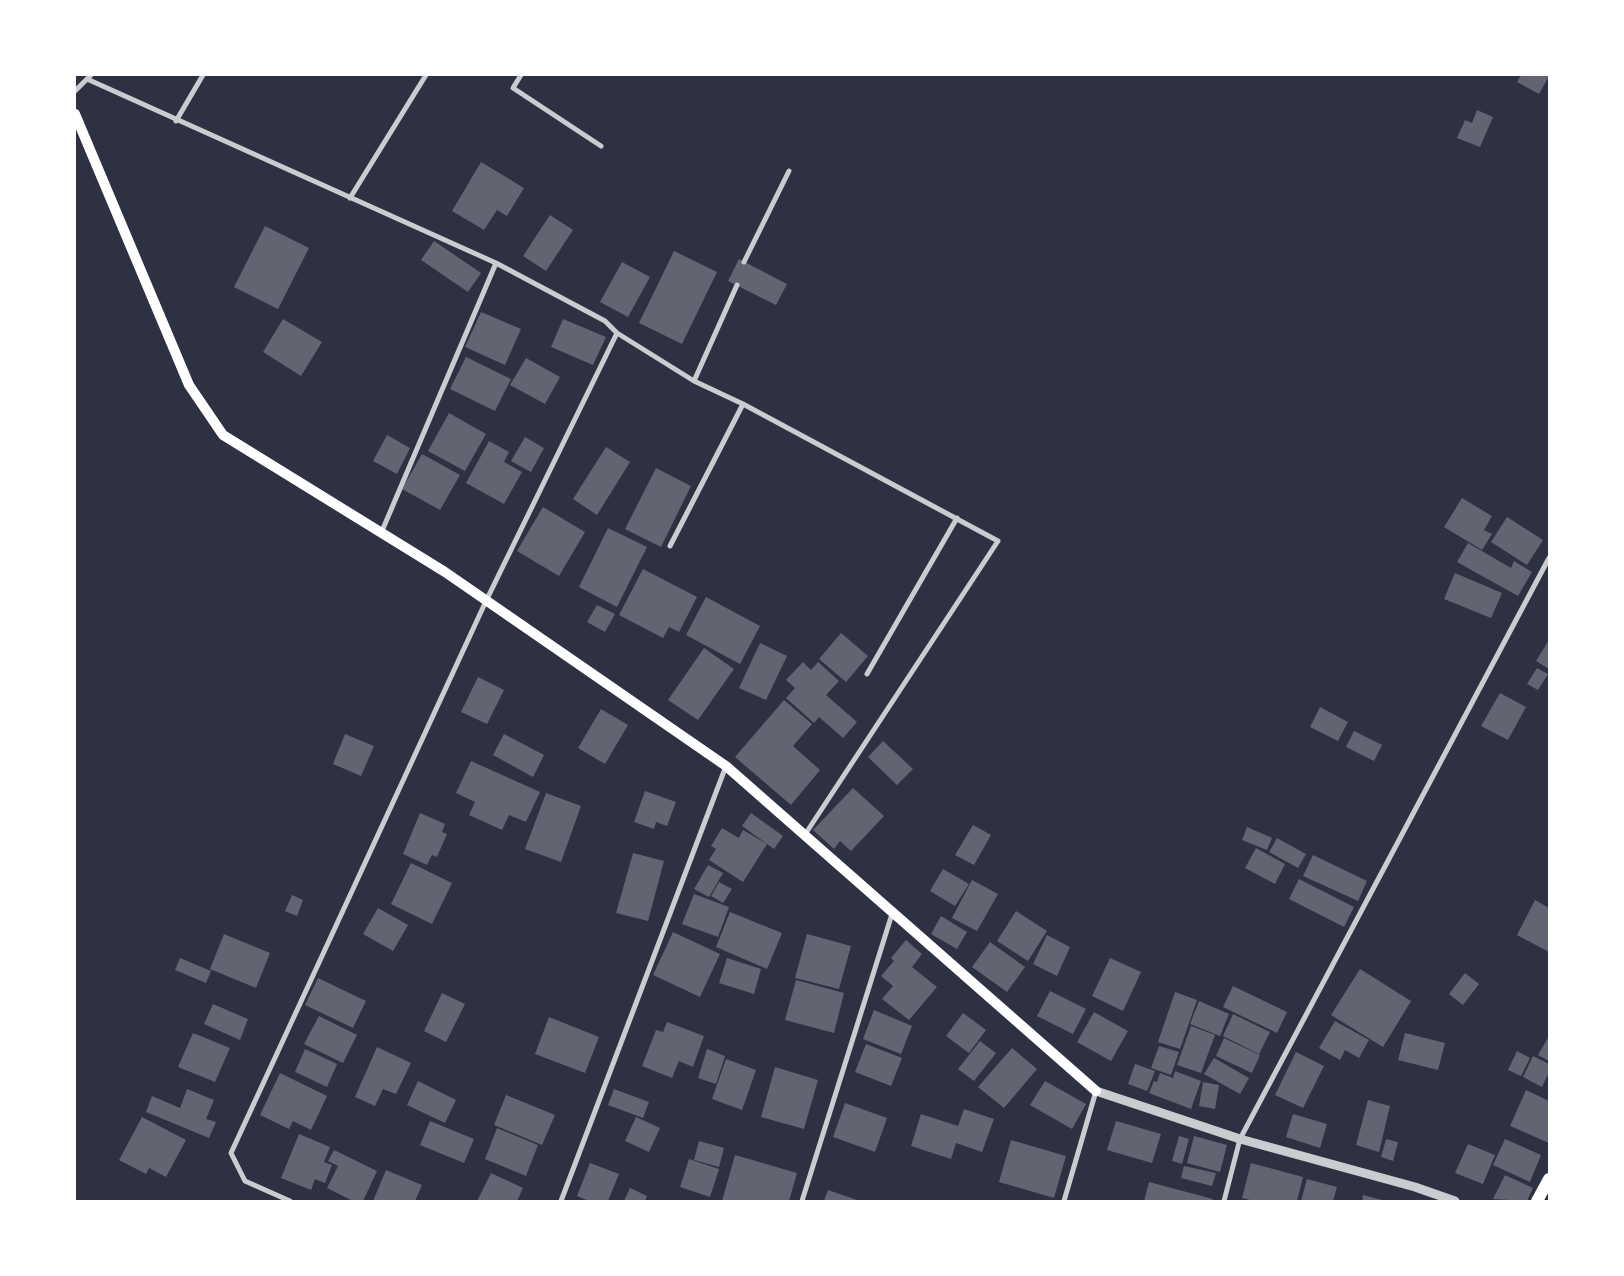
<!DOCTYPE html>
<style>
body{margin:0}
#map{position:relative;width:1624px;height:1276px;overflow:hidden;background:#2d3142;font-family:"DejaVu Sans",sans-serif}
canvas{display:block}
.frame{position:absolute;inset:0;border:76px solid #fff;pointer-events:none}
</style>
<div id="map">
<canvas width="1624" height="1276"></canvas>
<div class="frame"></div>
</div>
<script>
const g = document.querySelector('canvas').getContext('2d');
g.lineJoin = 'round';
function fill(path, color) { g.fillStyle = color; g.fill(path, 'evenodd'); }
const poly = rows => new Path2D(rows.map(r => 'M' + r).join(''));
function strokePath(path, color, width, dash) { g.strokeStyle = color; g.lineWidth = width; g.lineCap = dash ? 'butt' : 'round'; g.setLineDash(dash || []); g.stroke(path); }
fill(poly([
 [1521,75,1549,75,1549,76,1539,94,1517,82],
 [1477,110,1493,117,1480,147,1457,138,1465,120,1472,123],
 [481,162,524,188,507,216,497,210,484,230,452,211],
 [550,215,573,230,546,271,523,256],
 [265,226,309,248,278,309,234,287],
 [434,241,481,273,468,292,421,260],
 [674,251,717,272,682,344,639,323],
 [739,259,787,284,776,305,728,281],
 [622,262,650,277,628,317,600,302],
 [481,312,521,329,505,365,465,347],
 [283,319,322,342,301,376,263,352],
 [563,319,606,337,593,365,551,347],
 [466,357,511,379,495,411,450,389],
 [526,358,560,377,545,404,510,385],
 [449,413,486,434,465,471,428,451],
 [387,435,410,448,397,474,373,461],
 [525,437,544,448,531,472,511,461],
 [489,441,509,452,504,462,522,472,504,504,466,483],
 [606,447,630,462,597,515,573,499],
 [422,454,460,475,440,510,402,489],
 [656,468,691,486,661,547,625,529],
 [1462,498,1492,516,1484,530,1492,534,1482,550,1444,527],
 [543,507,585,532,559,576,517,551],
 [1507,517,1543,540,1527,565,1491,542],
 [608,528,647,547,617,607,579,587],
 [1468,543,1511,568,1514,561,1532,572,1518,596,1457,562],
 [643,569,697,597,679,632,669,627,663,638,619,615],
 [1455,573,1502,593,1491,618,1444,599],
 [706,597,760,626,740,664,686,635],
 [597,605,615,614,605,632,587,622],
 [841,633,868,656,846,682,819,659],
 [1549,640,1549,669,1536,661],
 [760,643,787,656,766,700,739,688],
 [704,648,734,669,698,720,668,700],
 [803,662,811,670,818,662,839,681,826,695,857,722,843,738,819,717,814,723,786,698,795,688,786,680],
 [1537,668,1548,674,1538,690,1527,684],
 [478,677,504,690,487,724,461,712],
 [1500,693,1526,707,1508,740,1481,726],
 [784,700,812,724,793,746,820,770,791,805,735,757],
 [1320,707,1348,722,1338,741,1310,727],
 [601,709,628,725,605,764,578,748],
 [1354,731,1382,745,1374,761,1346,747],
 [345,734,374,746,361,776,333,764],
 [504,734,544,755,533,777,493,755],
 [883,741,913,769,897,785,868,757],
 [471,761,540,792,526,822,509,815,502,830,469,815,475,802,456,793],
 [853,788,884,816,851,851,840,841,834,849,813,830],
 [645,791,676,802,667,826,656,822,654,829,634,822],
 [546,793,581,806,561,862,525,849],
 [420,813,445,824,442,832,447,834,437,857,432,855,427,865,403,854],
 [751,813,783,836,774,849,742,826],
 [973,825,991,835,974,865,955,855],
 [1247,827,1272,838,1267,850,1242,840],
 [722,828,739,838,743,830,767,844,743,882,709,860,716,849,711,846],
 [1277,838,1306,854,1298,868,1269,852],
 [1256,848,1285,864,1275,884,1245,868],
 [633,853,664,861,648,921,616,913],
 [1313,855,1367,881,1358,901,1303,876],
 [411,863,452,883,432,924,391,904],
 [708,865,723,873,709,897,694,889],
 [943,869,969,884,955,906,930,891],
 [1299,879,1354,907,1344,927,1289,899],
 [972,880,998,894,977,931,952,918],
 [719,882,732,889,723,903,711,896],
 [694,894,729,907,718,937,682,924],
 [292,895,303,900,297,916,285,911],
 [1535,900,1549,908,1549,952,1517,935],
 [378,908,408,925,393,951,363,934],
 [1016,911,1047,931,1028,961,997,941],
 [730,912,782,933,767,969,716,947],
 [941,916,967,932,957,949,931,934],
 [673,932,720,954,700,997,653,975],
 [224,934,270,953,256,988,210,969],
 [807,934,851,946,839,989,795,978],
 [1047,935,1070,947,1057,976,1033,964],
 [906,940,922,954,912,967,937,987,909,1020,882,999,893,986,881,976,894,961,891,958],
 [990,942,1025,967,1007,992,972,967],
 [180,958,211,971,206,983,175,970],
 [727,958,761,969,754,994,719,983],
 [1110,958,1141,972,1123,1011,1092,996],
 [1360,969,1411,1001,1383,1047,1331,1015],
 [1465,973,1479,984,1463,1005,1449,994],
 [318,978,366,1001,353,1028,305,1005],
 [796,980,844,993,834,1033,785,1020],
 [1233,986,1287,1012,1277,1033,1223,1007],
 [1050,991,1086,1009,1073,1034,1037,1016],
 [1175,992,1197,1000,1180,1049,1158,1042],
 [442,993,465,1004,446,1042,424,1031],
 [1199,1001,1229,1014,1220,1036,1190,1024],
 [213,1004,248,1019,240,1040,204,1024],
 [874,1010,912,1026,901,1054,863,1039],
 [1094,1012,1128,1031,1111,1061,1077,1042],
 [963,1013,986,1030,969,1053,946,1036],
 [1233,1014,1270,1032,1259,1054,1223,1036],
 [319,1016,357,1035,343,1063,304,1044],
 [549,1017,599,1037,585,1073,535,1054],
 [1335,1021,1369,1040,1359,1058,1345,1050,1340,1060,1319,1048],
 [667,1022,704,1036,693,1067,679,1061,672,1078,642,1066,656,1030,663,1032],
 [1191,1026,1215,1035,1201,1073,1177,1065],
 [193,1033,230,1048,215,1082,178,1067],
 [1405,1033,1445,1043,1438,1070,1398,1060],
 [1549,1036,1549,1061,1538,1055],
 [1224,1038,1260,1055,1252,1073,1216,1056],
 [980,1041,996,1053,974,1081,958,1069],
 [866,1044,902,1058,891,1086,855,1072],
 [1159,1046,1179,1052,1171,1075,1151,1068],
 [377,1047,411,1063,396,1094,383,1089,375,1106,355,1097],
 [1012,1048,1037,1069,1004,1108,978,1087],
 [305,1049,337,1064,327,1087,295,1072],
 [707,1049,725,1056,716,1084,698,1078],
 [1517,1051,1530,1058,1521,1076,1508,1070],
 [1296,1052,1324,1066,1303,1108,1275,1095],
 [1533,1056,1549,1064,1549,1072,1542,1087,1523,1077],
 [1214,1058,1249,1078,1240,1094,1204,1074],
 [726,1059,756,1070,742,1110,712,1099],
 [1135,1064,1155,1071,1147,1091,1128,1084],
 [775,1067,818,1080,804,1129,761,1117],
 [1175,1071,1201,1081,1191,1109,1149,1093,1154,1081,1157,1082,1160,1073,1173,1078],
 [280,1073,327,1096,311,1130,293,1121,289,1129,260,1115],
 [418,1081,456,1100,445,1123,407,1105],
 [1045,1081,1086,1104,1072,1129,1030,1105],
 [1203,1082,1219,1085,1215,1109,1199,1106],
 [187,1089,214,1100,206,1119,216,1122,209,1138,146,1112,152,1096,180,1108],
 [614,1089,649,1102,643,1118,608,1105],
 [1526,1090,1549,1101,1549,1143,1510,1126],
 [506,1095,555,1115,542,1145,494,1125],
 [1368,1100,1390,1106,1379,1152,1356,1145],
 [845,1103,887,1118,875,1152,833,1137],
 [964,1109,994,1119,982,1152,956,1143,951,1159,911,1146,921,1114,958,1126],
 [1293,1114,1327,1124,1320,1148,1286,1137],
 [142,1117,186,1140,166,1177,149,1168,146,1174,119,1160],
 [636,1117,660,1128,649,1152,625,1141],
 [430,1121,474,1139,464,1163,420,1145],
 [1116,1121,1161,1134,1152,1163,1107,1150],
 [497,1128,538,1145,526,1176,485,1159],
 [299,1134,330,1147,324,1162,332,1165,325,1183,315,1179,311,1190,281,1178],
 [1179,1136,1189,1139,1182,1164,1172,1161],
 [1194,1136,1227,1145,1220,1172,1187,1163],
 [1386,1139,1398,1142,1393,1161,1381,1157],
 [1505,1139,1541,1155,1530,1182,1493,1165],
 [1011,1140,1066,1156,1054,1198,999,1182],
 [699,1141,724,1148,719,1167,694,1160],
 [1468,1144,1495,1155,1483,1184,1455,1173],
 [334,1150,377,1171,363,1201,353,1201,327,1188,338,1166,328,1161],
 [735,1155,797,1173,789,1201,722,1201],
 [689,1159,719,1169,710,1197,680,1187],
 [590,1163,619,1174,608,1201,589,1201,577,1196],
 [1251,1163,1303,1177,1297,1201,1254,1201,1242,1198],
 [1184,1166,1216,1173,1212,1186,1181,1178],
 [386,1170,422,1185,415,1201,373,1201],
 [491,1173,523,1188,517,1201,477,1201],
 [1505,1175,1533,1188,1527,1201,1493,1199],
 [1307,1179,1337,1187,1333,1201,1301,1201],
 [1149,1182,1213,1199,1212,1201,1144,1201],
 [630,1188,647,1196,645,1201,624,1201],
 [828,1190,860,1201,824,1201],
 [1363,1195,1382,1200,1382,1201,1362,1201]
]), '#626471');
strokePath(poly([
 [521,75,513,88,601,146],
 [87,79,496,263,605,321,617,333,694,381,743,404,998,541,804,836],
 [75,91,91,75],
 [176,121,203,75],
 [350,198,426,75],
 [744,262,789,171],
 [694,381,737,285],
 [382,531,496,263],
 [670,546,743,404],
 [867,674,957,518],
 [290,1201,245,1181,231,1153,486,601,617,333],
 [561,1201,726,766],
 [802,1201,892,914],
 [1064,1201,1096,1091],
 [1224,1201,1240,1139,1549,558]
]), '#caccd0', 5);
strokePath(poly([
 [1096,1091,1240,1139,1415,1187,1455,1201]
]), '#caccd0', 9);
strokePath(poly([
 [75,114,189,385,223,435,445,572,726,766,1096,1091]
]), '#fff', 10);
strokePath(poly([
 [1537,1201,1549,1179]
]), '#fff', 12);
</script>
